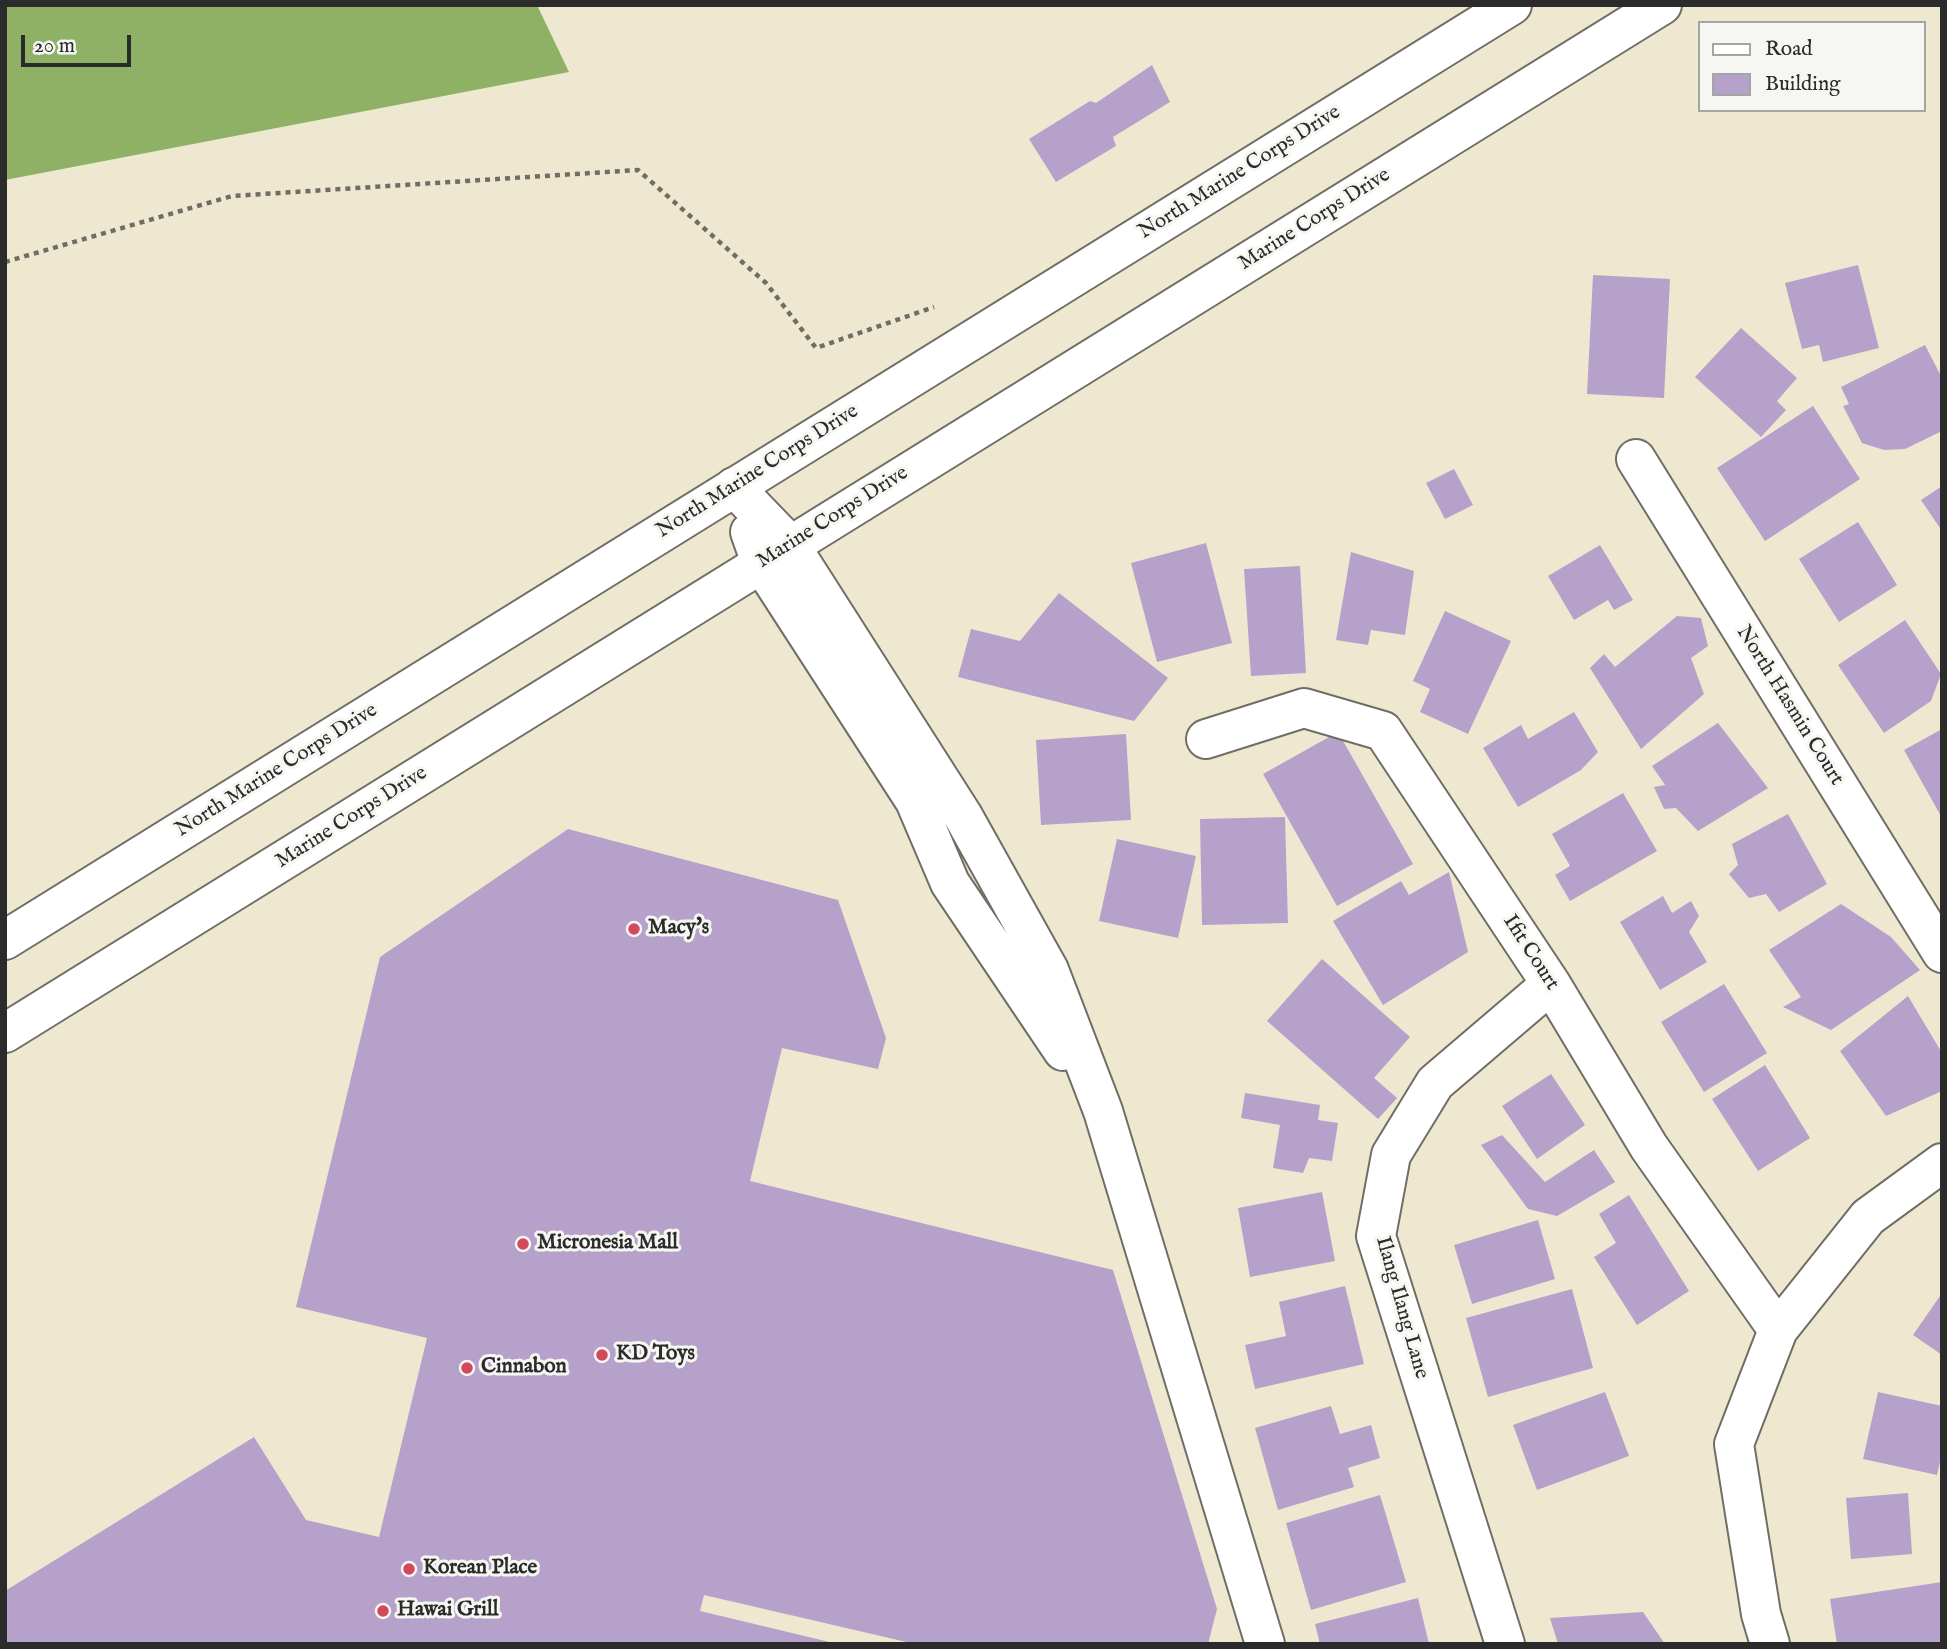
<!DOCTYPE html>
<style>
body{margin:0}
#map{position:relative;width:1947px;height:1649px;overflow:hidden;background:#efe8d1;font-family:"IM FELL English",serif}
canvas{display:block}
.frame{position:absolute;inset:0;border:7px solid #2b2b2b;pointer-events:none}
.legend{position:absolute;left:1698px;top:21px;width:228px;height:91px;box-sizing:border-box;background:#f6f6f2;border:2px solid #a5a5a2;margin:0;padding:9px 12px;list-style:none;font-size:21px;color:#2b2b2b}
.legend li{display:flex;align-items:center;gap:14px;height:35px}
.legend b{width:35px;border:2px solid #a5a5a2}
.scale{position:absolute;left:21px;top:35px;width:110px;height:32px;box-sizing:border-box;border:4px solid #2b2b2b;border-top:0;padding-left:9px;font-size:21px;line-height:24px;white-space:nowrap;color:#2b2b2b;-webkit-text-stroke:5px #f6f6f2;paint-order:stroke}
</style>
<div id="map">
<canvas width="1947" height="1649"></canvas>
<div class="frame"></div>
<ul class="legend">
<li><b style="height:9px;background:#fff"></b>Road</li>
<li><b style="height:19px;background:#b6a1ca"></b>Building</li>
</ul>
<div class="scale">20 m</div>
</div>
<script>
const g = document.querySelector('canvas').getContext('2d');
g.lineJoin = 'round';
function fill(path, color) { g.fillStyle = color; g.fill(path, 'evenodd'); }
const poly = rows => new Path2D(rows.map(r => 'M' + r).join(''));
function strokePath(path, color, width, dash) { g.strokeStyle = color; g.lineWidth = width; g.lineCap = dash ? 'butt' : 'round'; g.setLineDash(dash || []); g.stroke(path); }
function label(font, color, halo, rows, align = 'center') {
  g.font = font + ' "IM FELL English",serif'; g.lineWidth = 6; g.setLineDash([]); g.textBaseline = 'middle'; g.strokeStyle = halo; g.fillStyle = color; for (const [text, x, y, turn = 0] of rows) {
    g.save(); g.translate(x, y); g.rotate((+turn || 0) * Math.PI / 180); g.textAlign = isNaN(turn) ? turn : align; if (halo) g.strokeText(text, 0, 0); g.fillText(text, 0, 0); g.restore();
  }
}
fill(poly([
 [5,5,537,5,569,72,5,180]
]), '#8fb166');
fill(poly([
 [1152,65,1170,102,1113,137,1116,146,1056,182,1029,139,1090,101,1096,103],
 [1858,265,1879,348,1823,362,1819,345,1802,349,1785,283],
 [1593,275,1670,279,1664,398,1587,394],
 [1741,328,1797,378,1777,401,1786,410,1761,437,1695,377],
 [1925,345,1942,378,1942,431,1905,449,1884,450,1862,443,1843,406,1849,404,1841,387],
 [1813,406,1860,479,1765,541,1717,468],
 [1454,469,1473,505,1445,519,1426,483],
 [1942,486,1942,531,1921,500],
 [1858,522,1897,585,1839,622,1799,559],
 [1206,543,1232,643,1157,662,1131,563],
 [1600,545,1633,600,1614,610,1608,600,1574,620,1548,576],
 [1351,552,1414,571,1405,635,1371,630,1368,645,1336,640],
 [1300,566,1306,673,1251,676,1244,569],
 [1059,593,1168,678,1134,721,958,677,971,629,1020,641],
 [1445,611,1511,641,1468,734,1420,712,1430,689,1413,681],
 [1677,616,1701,618,1708,646,1691,658,1704,694,1641,749,1590,668,1604,654,1615,667],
 [1905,620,1941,674,1931,701,1884,733,1838,665],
 [1574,712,1598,752,1581,770,1518,807,1483,748,1521,725,1528,739],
 [1718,723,1768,788,1698,831,1676,808,1664,809,1654,787,1665,785,1652,766],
 [1942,729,1942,818,1904,750],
 [1338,732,1413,864,1337,906,1263,774],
 [1126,734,1131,820,1041,825,1036,740],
 [1623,793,1657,851,1570,901,1555,875,1570,866,1552,834],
 [1788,814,1827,884,1779,912,1766,894,1749,898,1729,874,1738,865,1732,844],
 [1285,817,1288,923,1202,925,1200,819],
 [568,829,838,900,886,1038,878,1069,782,1048,750,1181,1113,1270,1217,1609,1208,1644,915,1644,704,1595,700,1611,838,1644,5,1644,5,1591,254,1437,306,1520,379,1537,427,1338,296,1307,380,957],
 [1117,839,1196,856,1178,938,1099,921],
 [1449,872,1468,952,1383,1005,1333,921,1401,881,1409,895],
 [1663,896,1672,913,1691,901,1699,916,1689,932,1707,962,1660,990,1620,922],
 [1841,904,1891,937,1920,970,1831,1030,1783,1007,1801,997,1769,950],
 [1322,959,1410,1037,1374,1078,1397,1098,1378,1119,1267,1021],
 [1724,984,1767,1053,1704,1092,1661,1022],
 [1908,996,1942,1053,1942,1091,1886,1116,1840,1051],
 [1765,1065,1810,1138,1758,1171,1712,1099],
 [1551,1074,1585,1125,1537,1159,1502,1106],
 [1245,1093,1320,1105,1318,1120,1338,1123,1332,1161,1309,1158,1303,1173,1273,1168,1280,1125,1241,1118],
 [1502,1135,1545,1182,1594,1150,1615,1182,1557,1216,1528,1209,1481,1145],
 [1322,1192,1335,1261,1250,1277,1238,1208],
 [1629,1195,1689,1291,1637,1325,1594,1257,1616,1243,1599,1214],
 [1538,1220,1555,1279,1472,1304,1454,1245],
 [1345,1286,1364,1364,1255,1389,1245,1345,1286,1336,1279,1302],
 [1572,1289,1593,1368,1488,1397,1466,1318],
 [1942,1293,1942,1355,1913,1335],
 [1605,1392,1629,1456,1537,1490,1513,1425],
 [1878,1392,1942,1406,1942,1453,1937,1475,1863,1459],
 [1331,1406,1340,1434,1371,1425,1380,1458,1348,1468,1354,1487,1278,1510,1255,1428],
 [1908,1493,1912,1554,1851,1559,1846,1498],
 [1380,1495,1406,1582,1311,1610,1286,1523],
 [1942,1582,1942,1644,1837,1644,1830,1599],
 [1418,1598,1429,1644,1320,1644,1315,1624],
 [1643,1612,1665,1644,1558,1644,1550,1618]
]), '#b6a1ca');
const street = poly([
 [1636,459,1942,953],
 [1206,739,1304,708,1383,731,1551,984,1649,1147,1778,1330],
 [1505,1644,1376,1236,1391,1155,1435,1083,1551,984],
 [1770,1644,1761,1614,1734,1444,1778,1330,1868,1217,1942,1163]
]);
const secondary = poly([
 [734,487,790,545,963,816,1049,970,1103,1111,1265,1644],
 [750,532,761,563,915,801,950,883,1063,1051]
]);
const primary = poly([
 [5,940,1512,5],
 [5,1033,1662,5]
]);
strokePath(street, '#706d65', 42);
strokePath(secondary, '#706d65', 42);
strokePath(primary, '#706d65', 42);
strokePath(poly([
 [5,262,232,196,638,170,766,283,816,348,934,307]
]), '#706d65', 4.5, [5, 5]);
strokePath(street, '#fff', 38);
strokePath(secondary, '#fff', 38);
strokePath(primary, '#fff', 38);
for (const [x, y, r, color] of [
 [634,929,7,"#d1495b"],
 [523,1244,7,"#d1495b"],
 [602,1355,7,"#d1495b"],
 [467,1368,7,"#d1495b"],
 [409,1569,7,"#d1495b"],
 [383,1611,7,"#d1495b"]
]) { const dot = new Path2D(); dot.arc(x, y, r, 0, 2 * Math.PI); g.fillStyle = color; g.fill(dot); strokePath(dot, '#f6f6f2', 2.5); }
label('21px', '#2b2b2b', '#f6f6f2', [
 ["North Marine Corps Drive",1240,173,-32],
 ["Marine Corps Drive",1315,220,-32],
 ["North Marine Corps Drive",758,472,-32],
 ["Marine Corps Drive",833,518,-32],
 ["North Hasmin Court",1789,706,58],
 ["North Marine Corps Drive",277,771,-32],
 ["Marine Corps Drive",352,818,-32],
 ["Ifit Court",1530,953,57],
 ["Ilang Ilang Lane",1401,1308,74]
]);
label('bold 21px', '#2b2b2b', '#f6f6f2', [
 ["Macy's",648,929],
 ["Micronesia Mall",537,1244],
 ["KD Toys",616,1355],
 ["Cinnabon",481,1368],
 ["Korean Place",423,1569],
 ["Hawai Grill",397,1611]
], 'left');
</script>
